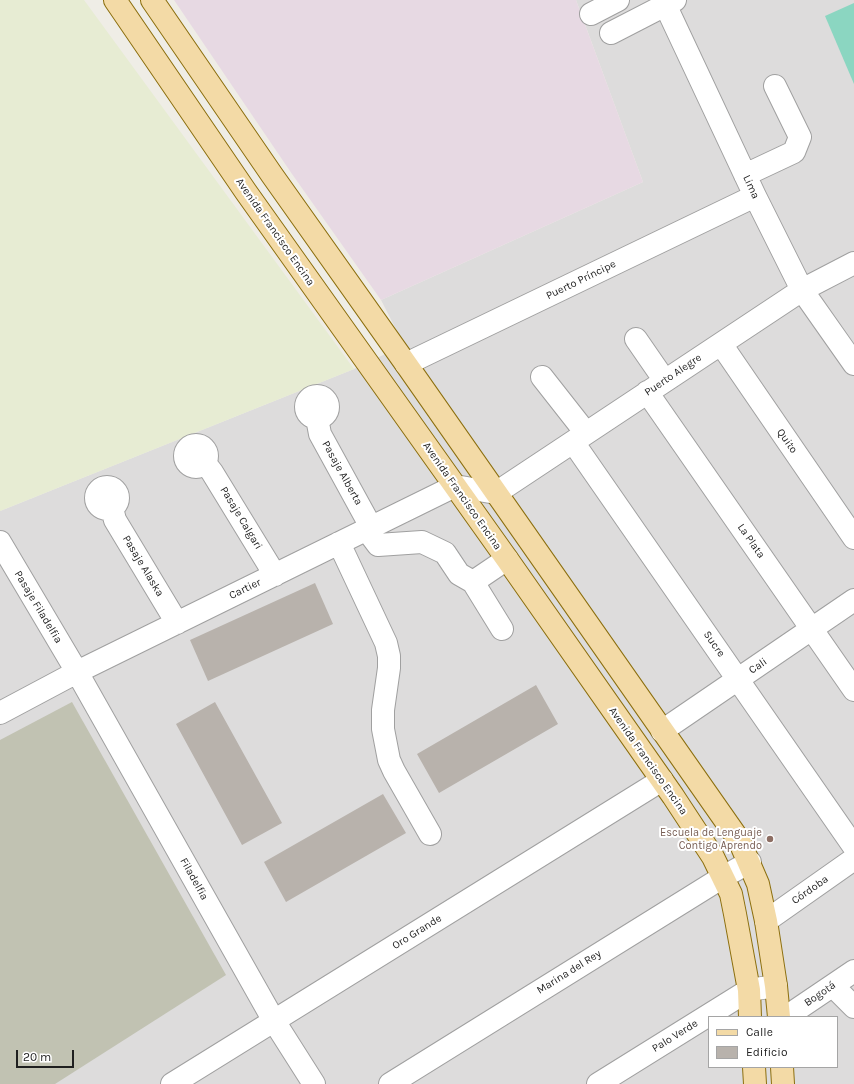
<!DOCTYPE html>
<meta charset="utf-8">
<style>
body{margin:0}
#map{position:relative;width:854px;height:1084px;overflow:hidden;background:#efede6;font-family:Karla,sans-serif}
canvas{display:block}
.legend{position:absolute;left:708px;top:1016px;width:130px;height:52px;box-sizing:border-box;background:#fff;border:1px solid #a5a5a5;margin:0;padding:5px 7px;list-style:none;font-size:12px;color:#1f1f1f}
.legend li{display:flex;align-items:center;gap:8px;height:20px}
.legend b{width:20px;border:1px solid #a5a5a5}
.scale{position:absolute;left:16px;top:1050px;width:58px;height:18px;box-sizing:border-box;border:2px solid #1f1f1f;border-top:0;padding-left:5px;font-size:12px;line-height:14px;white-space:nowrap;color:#1f1f1f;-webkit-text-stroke:3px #fff;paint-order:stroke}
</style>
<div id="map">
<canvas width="854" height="1084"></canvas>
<ul class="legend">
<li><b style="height:5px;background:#f3daa6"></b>Calle</li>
<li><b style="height:11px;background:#b8b2ac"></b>Edificio</li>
</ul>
<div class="scale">20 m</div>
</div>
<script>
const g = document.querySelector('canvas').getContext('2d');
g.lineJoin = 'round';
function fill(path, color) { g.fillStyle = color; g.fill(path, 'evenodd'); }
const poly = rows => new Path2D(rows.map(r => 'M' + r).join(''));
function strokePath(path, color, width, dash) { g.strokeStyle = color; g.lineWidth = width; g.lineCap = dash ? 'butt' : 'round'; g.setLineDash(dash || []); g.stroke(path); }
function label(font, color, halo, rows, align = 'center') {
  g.font = font + ' Karla,sans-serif'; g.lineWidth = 4; g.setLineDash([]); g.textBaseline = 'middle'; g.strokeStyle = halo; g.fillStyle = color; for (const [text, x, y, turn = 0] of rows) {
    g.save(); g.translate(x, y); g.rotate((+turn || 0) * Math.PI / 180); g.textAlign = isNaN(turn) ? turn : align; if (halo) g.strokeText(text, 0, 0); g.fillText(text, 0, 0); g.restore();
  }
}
fill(poly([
 [576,0,854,0,854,1084,0,1084,0,511,354,369,404,345,381,300,643,182],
 [709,1017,837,1017,837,1067,709,1067]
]), '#dddcdc');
fill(poly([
 [174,0,576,0,643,182,381,300,292,174]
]), '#e7d9e3');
fill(poly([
 [72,702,226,975,55,1084,0,1084,0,740]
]), '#c1c2b2');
fill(poly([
 [0,0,84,0,354,369,0,511]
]), '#e7ecd3');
fill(poly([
 [854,3,854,84,825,16]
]), '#8bd6c1');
fill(poly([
 [315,583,333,624,208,681,190,640],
 [536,685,558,724,439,793,417,754],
 [215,702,282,823,242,845,176,724],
 [383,794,406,833,286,902,264,862]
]), '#b8b2ac');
const minor = poly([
 [663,0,755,196,802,290,854,364],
 [591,14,618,0],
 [611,33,675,0],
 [745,175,794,152,800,137,775,86],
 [636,339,665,381],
 [721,344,854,538],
 [406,364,755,196],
 [542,377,586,433],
 [647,392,854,690],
 '306 407a11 11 0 1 1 22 0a11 11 0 1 1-22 0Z',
 [317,418,320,434,371,527,372,537,378,545,422,542,445,553,459,574,473,582],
 [573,442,854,847],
 '185 456a11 11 0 1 1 22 0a11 11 0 1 1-22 0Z',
 [205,463,212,472,275,575],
 '96 498a11 11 0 1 1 22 0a11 11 0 1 1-22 0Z',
 [112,508,115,520,177,623],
 [0,542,77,672,274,1021,314,1084],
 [339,543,386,643,389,656,389,668,383,710,383,729,389,760,394,771,430,834],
 [502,629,473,582,507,559],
 [0,713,77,672,455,486,496,493,802,290,854,263],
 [662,731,854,600],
 [766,921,854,859],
 [833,986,854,1007],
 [786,1017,854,971],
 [172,1084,662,780],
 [390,1084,723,877,750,862],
 [598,1084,749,990,776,986]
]);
const major = poly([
 [115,0,246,192,507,559,673,796,713,857,731,894,735,914,749,990,750,1017],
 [152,0,272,175,406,364,739,840,758,884,766,921,776,986,779,1017],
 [754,1067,755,1084],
 [782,1067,783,1084]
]);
strokePath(minor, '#a0a0a0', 24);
strokePath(major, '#8c6f0e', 24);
strokePath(minor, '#fff', 22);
strokePath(major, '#f3daa6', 22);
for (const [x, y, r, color] of [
 [770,839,4,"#8d6e63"]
]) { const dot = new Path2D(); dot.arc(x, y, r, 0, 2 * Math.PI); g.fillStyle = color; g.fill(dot); strokePath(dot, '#fff', 1.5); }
label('11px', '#1f1f1f', '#fff', [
 ["Lima",751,187,65],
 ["Avenida Francisco Encina",275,232,55],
 ["Puerto Príncipe",581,280,-26],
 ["Puerto Alegre",673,375,-34],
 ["Quito",787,441,55],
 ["Pasaje Alberta",342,473,61],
 ["Avenida Francisco Encina",462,496,55],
 ["Pasaje Calgari",241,518,59],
 ["La Plata",751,541,55],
 ["Pasaje Alaska",143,566,59],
 ["Cartier",245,589,-26],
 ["Pasaje Filadelfia",38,607,59],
 ["Sucre",714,644,55],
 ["Cali",758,666,-34],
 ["Avenida Francisco Encina",648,761,55],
 ["Filadelfia",194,879,61],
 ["Córdoba",810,890,-35],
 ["Oro Grande",417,932,-32],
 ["Marina del Rey",569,972,-32],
 ["Bogotá",820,994,-34],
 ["Palo Verde",675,1036,-32]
]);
label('11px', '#785e54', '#fff', [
 ["Escuela de Lenguaje",762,833],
 ["Contigo Aprendo",762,846]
], 'right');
</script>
